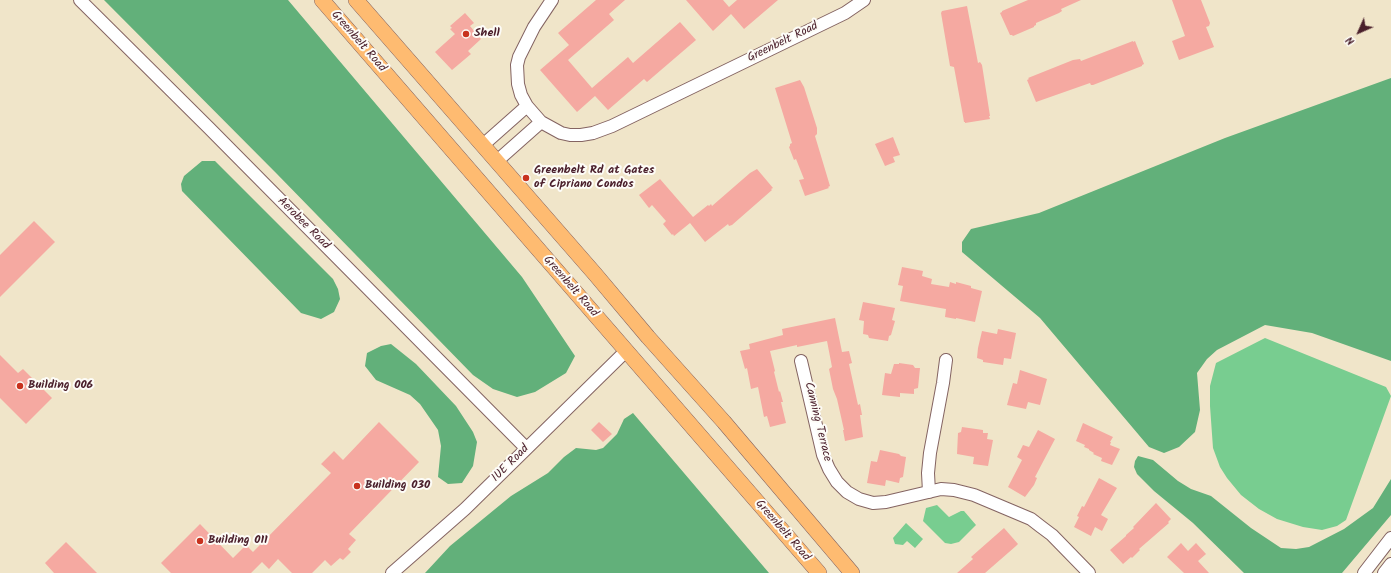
<!DOCTYPE html>
<style>
body{margin:0}
#map{position:relative;width:1391px;height:573px;overflow:hidden;background:#f0e5c9;font-family:Kalam,sans-serif}
canvas{display:block}
.north{position:absolute;left:1339px;top:12px;width:40px;height:40px;-webkit-text-stroke:3px #fdfcf7;paint-order:stroke;rotate:225deg;font-size:11px;font-weight:700;line-height:16px;text-align:center;color:#4a1f2b}
.north::after{content:'';display:block;margin:auto;width:14px;height:18px;background:#4a1f2b;clip-path:polygon(50% 0,100% 100%,50% 72%,0 100%)}
</style>
<div id="map">
<canvas width="1391" height="573"></canvas>
<div class="north">N</div>
</div>
<script>
const g = document.querySelector('canvas').getContext('2d');
g.lineJoin = 'round';
function fill(path, color) { g.fillStyle = color; g.fill(path, 'evenodd'); }
const poly = rows => new Path2D(rows.map(r => 'M' + r).join(''));
function strokePath(path, color, width, dash) { g.strokeStyle = color; g.lineWidth = width; g.lineCap = dash ? 'butt' : 'round'; g.setLineDash(dash || []); g.stroke(path); }
function label(font, color, halo, rows, align = 'center') {
  g.font = font + ' Kalam,sans-serif'; g.lineWidth = 4; g.setLineDash([]); g.textBaseline = 'middle'; g.strokeStyle = halo; g.fillStyle = color; for (const [text, x, y, turn = 0] of rows) {
    g.save(); g.translate(x, y); g.rotate((+turn || 0) * Math.PI / 180); g.textAlign = isNaN(turn) ? turn : align; if (halo) g.strokeText(text, 0, 0); g.fillText(text, 0, 0); g.restore();
  }
}
fill(poly([
 [1265,338,1386,387,1391,396,1346,520,1337,526,1322,530,1303,527,1277,519,1259,509,1241,495,1227,478,1220,467,1213,448,1210,406,1210,386,1216,363],
 [937,505,949,517,961,511,964,511,976,525,959,542,951,544,945,543,923,521,926,508],
 [906,523,923,539,915,548,907,541,903,545,895,544,893,538]
]), '#78cd90');
fill(poly([
 [104,0,288,0,522,277,575,356,566,373,535,392,517,397,493,389,473,375,277,174],
 [1391,78,1391,361,1312,333,1265,325,1217,350,1207,359,1197,373,1200,410,1195,432,1179,447,1164,453,1149,447,1040,318,962,252,962,242,971,229,1039,213,1225,138],
 [202,161,215,161,333,279,338,289,340,299,334,312,321,319,301,313,182,191,181,184,184,176],
 [391,344,416,364,456,406,473,432,477,442,473,466,462,483,448,484,438,477,441,446,438,430,420,404,410,395,376,380,365,366,367,353,381,346],
 [633,413,769,573,425,573,450,546,511,496,548,473,564,457,576,448,596,450,603,448,617,434,624,419],
 [1138,456,1153,460,1178,481,1191,489,1211,496,1251,528,1281,548,1296,549,1309,547,1344,529,1373,508,1391,479,1391,515,1342,573,1244,573,1193,523,1154,491,1137,474,1134,467,1135,461]
]), '#62b07a');
fill(poly([
 [596,0,625,0,609,14,614,20,568,60,592,88,628,57,633,63,680,22,696,40,647,82,644,79,608,110,595,96,577,112,540,70,569,45,558,33],
 [686,0,723,0,729,7,737,0,778,0,744,29,731,14,713,31],
 [1028,0,1081,0,1061,9,1062,11,1059,13,1036,23,1036,25,1034,26,1034,27,1013,36,1012,35,1010,35,1000,13,1002,12,1002,11],
 [1172,0,1201,0,1210,23,1209,26,1206,27,1214,47,1179,60,1172,41,1185,36],
 [967,6,978,63,980,62,982,65,990,116,989,116,990,119,965,123,965,122,964,122,963,116,954,67,950,66,949,60,941,13,942,11],
 [465,13,474,23,470,26,481,39,468,51,471,54,452,70,435,52,455,34,450,29,452,28,450,26],
 [1133,41,1133,42,1135,41,1144,64,1142,65,1142,66,1093,85,1091,85,1090,83,1036,102,1027,80,1029,79,1028,78,1073,60,1080,59,1081,61],
 [800,80,804,87,817,128,817,134,815,136,830,186,828,187,829,188,805,196,799,180,804,179,796,159,794,160,789,147,790,146,790,144,792,143,775,88],
 [893,137,900,155,893,157,895,162,885,166,875,144],
 [757,169,773,188,771,189,772,190,732,225,729,226,728,224,705,242,690,223,674,236,673,234,672,235,663,224,666,221,652,205,649,208,639,195,660,179,693,217,708,205,709,206,711,204,712,206,750,173],
 [34,221,55,242,0,297,0,255],
 [902,267,923,271,922,276,932,279,931,284,949,287,950,282,956,284,956,282,971,286,971,288,982,291,975,322,956,318,956,319,945,317,946,309,900,301,903,286,898,285],
 [863,302,895,308,892,320,895,321,891,335,889,336,888,341,869,338,868,335,863,334,864,321,859,320],
 [835,318,842,352,849,351,852,363,849,364,858,405,860,404,862,415,860,415,863,437,845,441,843,430,844,430,837,399,833,389,829,369,832,367,827,341,797,347,797,345,770,351,775,371,774,372,779,392,780,391,783,402,781,402,786,423,770,427,767,416,764,417,758,387,751,389,747,368,745,369,740,351,750,349,749,344,783,335,782,329],
 [998,329,1016,333,1011,359,1004,358,1003,365,983,362,983,360,977,358,978,348,982,331,997,334],
 [0,355,18,373,23,369,52,398,26,424,0,398],
 [899,363,913,365,915,368,920,368,918,388,914,389,914,394,900,393,900,397,882,395,885,373,891,374,894,364,899,364],
 [1020,370,1047,379,1040,405,1028,402,1026,409,1007,405,1013,383,1017,384],
 [379,422,419,462,349,534,356,540,348,549,351,552,343,560,340,558,331,566,325,560,312,573,292,573,278,559,269,569,262,562,251,573,171,573,161,563,200,524,233,558,246,545,253,552,331,473,321,464,334,451,343,460],
 [599,422,612,434,603,442,591,430],
 [1083,423,1113,437,1110,442,1111,442,1110,445,1120,449,1112,465,1101,461,1102,458,1093,454,1094,453,1089,450,1089,449,1084,447,1085,445,1076,441],
 [962,427,983,430,983,433,988,433,987,439,993,440,988,466,973,464,974,457,957,454,958,433,961,432],
 [1038,430,1055,439,1035,477,1037,478,1034,485,1025,497,1008,487,1022,460,1017,457,1023,445,1029,447],
 [880,450,899,454,901,456,906,457,903,477,900,478,899,483,886,480,885,486,867,483,871,461,877,462],
 [1099,478,1117,488,1101,515,1108,519,1102,531,1095,527,1091,536,1074,527,1079,517,1077,516,1082,506,1084,507],
 [1156,503,1171,519,1168,522,1169,523,1139,549,1140,550,1132,558,1131,557,1123,564,1110,550,1126,536,1126,535,1134,528,1133,527],
 [1004,528,1018,544,1016,546,985,573,957,573,973,559,971,557],
 [66,542,97,573,54,573,45,563],
 [1181,543,1188,551,1196,543,1206,554,1198,561,1209,573,1184,573,1167,557]
]), '#f5a9a1');
const minor = poly([
 [80,0,209,128,526,448],
 [552,0,534,27,519,57,517,65,518,84,521,95,527,106,541,122,561,133,570,135,581,135,593,133,612,126,845,13,864,0],
 [483,145,527,106],
 [497,161,541,122],
 [801,361,823,455,829,469,837,482,847,492,859,499,873,503,886,502,941,489,954,490,974,495,1031,519,1040,526,1052,535,1089,573],
 [929,492,928,473,930,453,943,383,946,360],
 [392,573,465,509,626,351],
 [1364,573,1391,538],
 [1384,573,1391,564]
]);
const major = poly([
 [322,0,819,573],
 [356,0,595,274,648,337,724,422,852,573]
]);
strokePath(minor, '#846462', 14);
strokePath(major, '#846462', 16);
strokePath(minor, '#fff', 12);
strokePath(major, '#febb71', 15);
for (const [x, y, r, color] of [
 [466,34,4,"#c8321e"],
 [526,178,4,"#c8321e"],
 [20,386,4,"#c8321e"],
 [357,486,4,"#c8321e"],
 [200,541,4,"#c8321e"]
]) { const dot = new Path2D(); dot.arc(x, y, r, 0, 2 * Math.PI); g.fillStyle = color; g.fill(dot); strokePath(dot, '#fdfcf7', 1.5); }
label('bold 12px', '#4a1f2b', '#fdfcf7', [
 ["Shell",474,34],
 ["Greenbelt Rd at Gates",534,171],
 ["of Cipriano Condos",534,185],
 ["Building 006",28,386],
 ["Building 030",365,486],
 ["Building 011",208,541]
], 'left');
label('12px', '#4a1f2b', '#fdfcf7', [
 ["Greenbelt Road",358,42,49],
 ["Greenbelt Road",783,43,-26],
 ["Aerobee Road",303,224,45],
 ["Greenbelt Road",570,287,49],
 ["Canning Terrace",817,422,76],
 ["IUE Road",511,464,-45],
 ["Greenbelt Road",782,531,49]
]);
</script>
